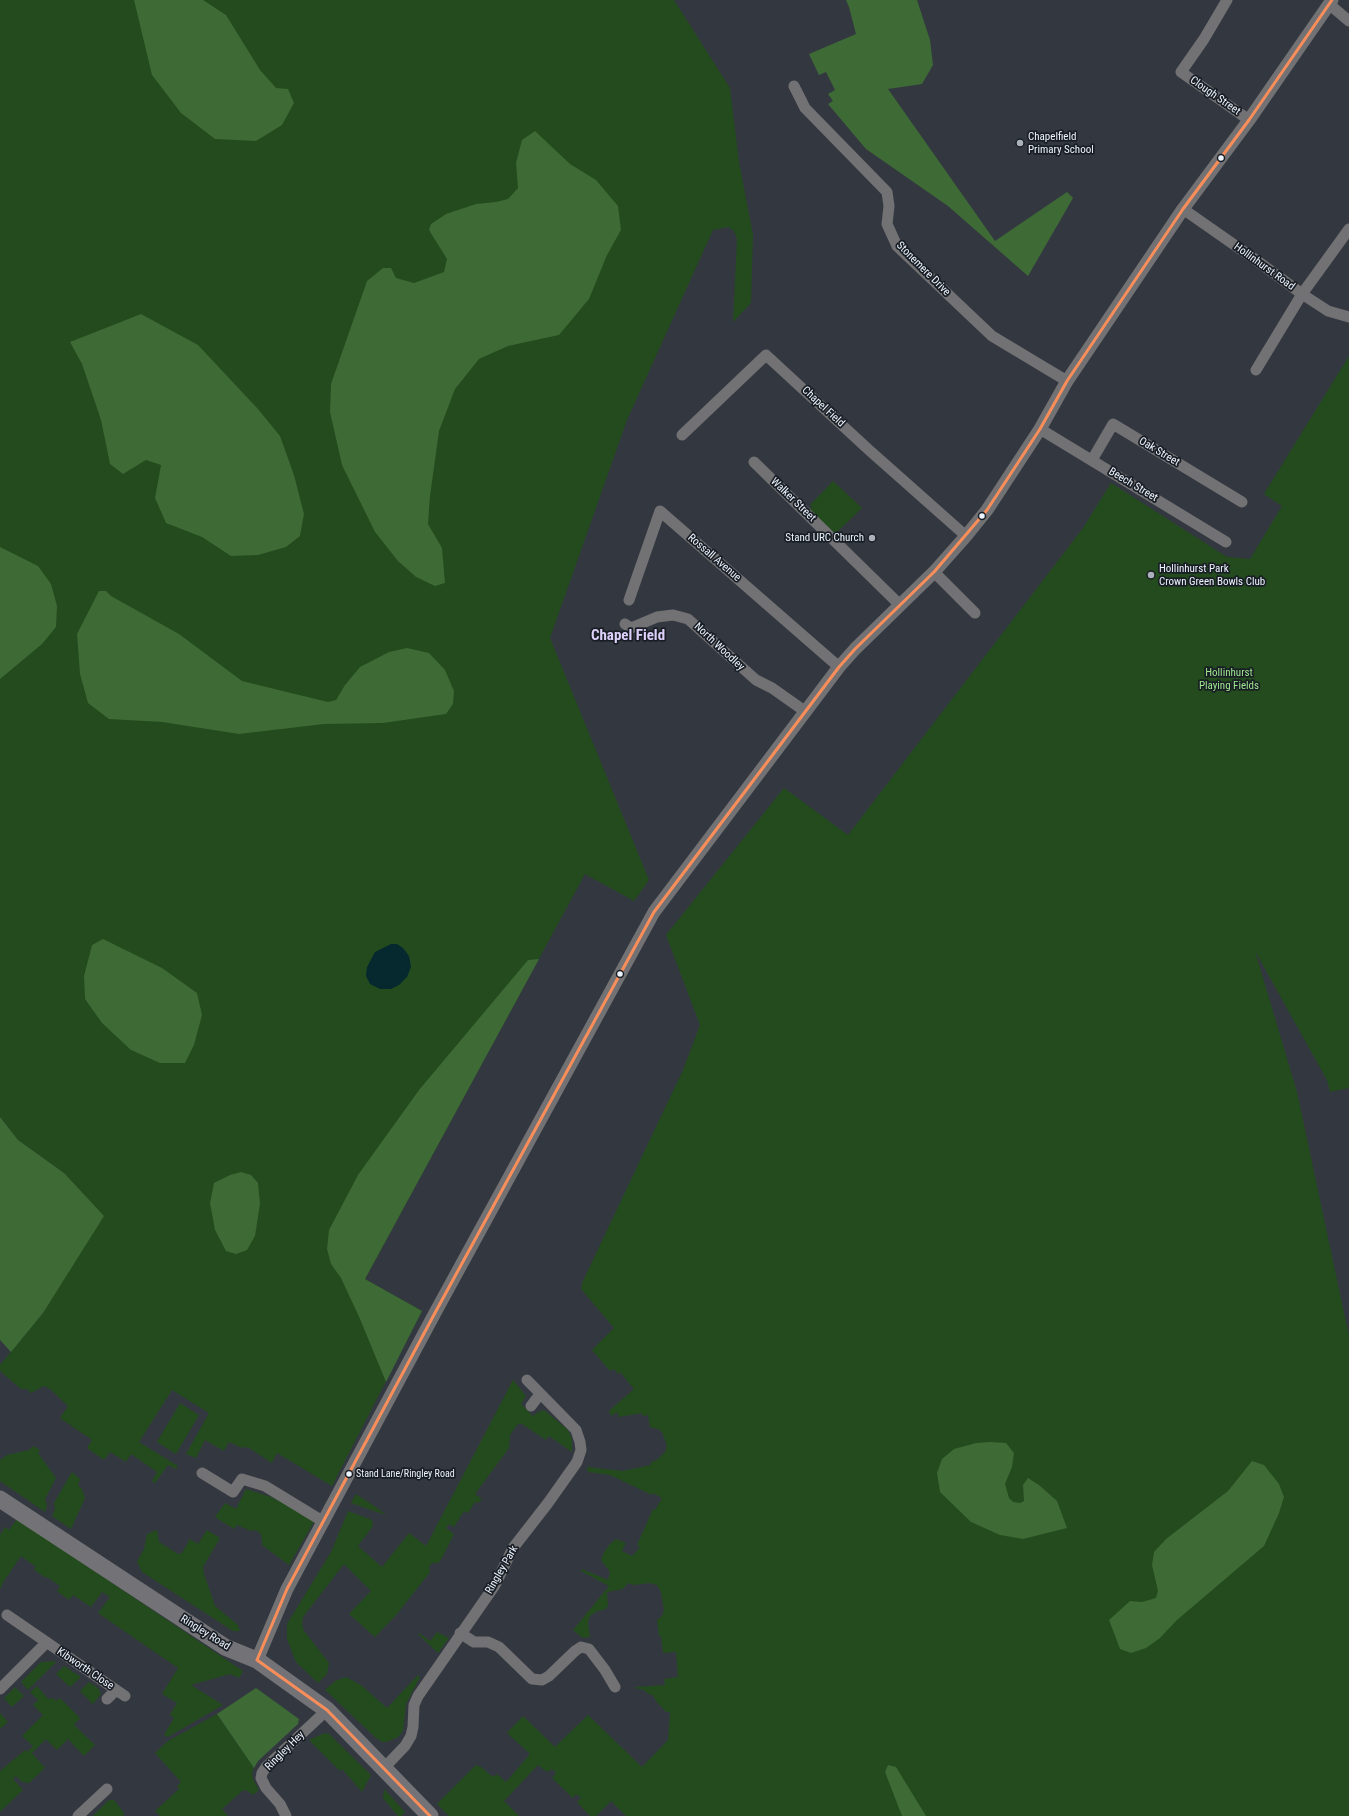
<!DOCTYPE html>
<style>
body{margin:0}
canvas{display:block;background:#333840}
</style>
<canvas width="1349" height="1816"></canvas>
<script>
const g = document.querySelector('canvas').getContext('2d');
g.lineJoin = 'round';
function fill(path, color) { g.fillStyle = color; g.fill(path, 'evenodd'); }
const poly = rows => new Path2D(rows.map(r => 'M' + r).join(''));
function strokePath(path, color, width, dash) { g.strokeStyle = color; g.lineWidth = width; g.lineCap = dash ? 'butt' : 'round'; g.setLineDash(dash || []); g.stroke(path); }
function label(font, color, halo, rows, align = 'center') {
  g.font = font + ' "Roboto Condensed",sans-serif'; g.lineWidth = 3.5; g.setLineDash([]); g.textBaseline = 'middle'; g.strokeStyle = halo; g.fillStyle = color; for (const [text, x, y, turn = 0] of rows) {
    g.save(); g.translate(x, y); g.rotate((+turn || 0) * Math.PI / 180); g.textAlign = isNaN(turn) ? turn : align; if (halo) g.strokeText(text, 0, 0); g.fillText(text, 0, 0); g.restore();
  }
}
fill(poly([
 [0,0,674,0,730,88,739,162,753,235,751,303,733,322,737,239,734,231,728,227,713,230,627,420,550,638,649,880,634,901,585,874,365,1279,422,1311,332,1486,277,1453,272,1463,249,1448,243,1447,242,1448,229,1442,224,1451,205,1440,196,1458,186,1454,209,1413,172,1390,139,1442,178,1466,176,1469,168,1465,155,1483,152,1481,157,1472,131,1454,126,1462,110,1452,104,1460,87,1448,92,1440,60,1418,68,1406,50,1389,44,1386,31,1393,27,1389,21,1389,0,1371,0,1365,43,1313,64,1173,18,1140,0,1117],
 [1349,356,1349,1088,1330,1092,1327,1080,1255,951,1297,1092,1349,1336,1349,1816,626,1816,611,1801,596,1816,590,1816,577,1802,581,1798,576,1794,573,1798,552,1778,556,1773,552,1769,547,1772,538,1765,504,1801,519,1816,449,1816,437,1804,476,1765,481,1767,493,1777,497,1774,506,1782,530,1754,507,1733,523,1716,555,1747,588,1715,642,1767,668,1740,670,1712,666,1712,656,1701,653,1695,648,1694,644,1690,635,1688,635,1687,665,1685,664,1679,678,1677,676,1652,663,1653,661,1636,659,1636,657,1620,662,1616,664,1610,661,1592,657,1585,649,1583,634,1585,628,1583,623,1589,607,1592,608,1606,604,1610,597,1611,590,1616,588,1622,590,1637,583,1638,573,1630,609,1586,581,1571,582,1569,608,1580,610,1572,601,1560,604,1552,610,1544,616,1539,626,1543,622,1551,632,1556,640,1547,637,1545,653,1509,655,1510,662,1498,653,1493,652,1495,610,1475,588,1472,587,1467,623,1471,651,1465,651,1462,657,1460,665,1452,667,1446,662,1432,658,1429,650,1427,648,1415,642,1416,642,1413,619,1417,617,1412,611,1416,609,1411,634,1389,620,1372,618,1374,614,1369,610,1371,592,1350,614,1328,581,1289,582,1283,683,1070,700,1025,666,935,784,788,848,835,1083,528,1111,483,1227,557,1250,559,1282,506,1264,494],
 [833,481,862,508,834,535,809,510,812,507,810,505],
 [513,1380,526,1396,521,1404,533,1416,538,1412,544,1410,568,1430,572,1439,572,1452,549,1436,546,1440,522,1424,518,1424,510,1435,509,1448,475,1494,482,1499,478,1503,475,1502,468,1513,464,1511,454,1527,449,1524,446,1528,454,1534,442,1558,438,1563,432,1563,429,1567,430,1572,397,1614,375,1637,349,1614,371,1591,344,1564,303,1617,302,1624,304,1631,329,1663,327,1674,318,1683,296,1662,287,1639,287,1624,331,1552,348,1511,372,1520,373,1526,358,1546,382,1567,409,1533,426,1546],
 [180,1403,199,1415,176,1454,157,1442],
 [33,1446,40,1450,38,1453,56,1478,45,1499,47,1505,45,1512,0,1481,0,1460,7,1455,29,1450],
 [72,1472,80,1479,78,1485,82,1489,85,1498,71,1529,52,1516,55,1509,54,1503],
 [246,1489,271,1497,315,1520,289,1565,262,1545,262,1539,260,1533,255,1530,251,1531,237,1525,234,1529,215,1517,225,1503,236,1509],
 [356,1494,377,1508,386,1515,351,1503],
 [17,1519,243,1671,239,1678,230,1674,191,1685,223,1705,168,1737,164,1735,174,1718,170,1715,177,1703,162,1694,178,1668,98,1613,110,1597,102,1592,91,1607,73,1595,69,1600,57,1591,60,1586,47,1577,46,1578,34,1570,36,1567,21,1556,2,1584,1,1588,0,1588,0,1535,5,1527,9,1530],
 [157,1530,159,1542,178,1554,182,1553,190,1539,198,1544,207,1530,220,1538,203,1567,204,1574,215,1606,238,1625,240,1631,233,1631,142,1572,137,1562,144,1549,147,1534],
 [437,1632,449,1638,438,1653,418,1634,419,1633,430,1641],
 [57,1661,28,1690,21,1682,41,1662],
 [64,1666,81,1677,70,1687,56,1674],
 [418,1675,420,1677,406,1704,403,1731,398,1737,387,1742,382,1742,376,1738,325,1690,335,1681,346,1677,361,1685,387,1708],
 [89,1682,98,1688,101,1694,93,1704,80,1691],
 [37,1686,48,1699,53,1698,56,1701,60,1698,80,1718,74,1725,95,1745,84,1756,68,1739,57,1750,46,1739,32,1753,45,1768,29,1783,22,1782,16,1776,13,1779,23,1790,0,1812,0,1771,25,1750,27,1752,33,1746,22,1736,43,1715,33,1705,38,1700,30,1692],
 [15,1687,24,1696,12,1707,4,1698],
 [0,1713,8,1722,0,1729],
 [217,1714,254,1768,252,1773,253,1779,259,1790,253,1795,246,1790,242,1791,222,1809,228,1816,160,1816,155,1811,179,1789,177,1786,181,1782,155,1753,168,1741],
 [325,1733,329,1734,371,1775,362,1792,342,1769,340,1771,309,1740],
 [384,1789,405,1812,401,1816,398,1816,383,1798],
 [109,1800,114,1800,125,1814,122,1816,93,1816]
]), '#234b1d');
fill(poly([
 [134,0,203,0,226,15,260,70,276,88,288,89,294,103,282,125,256,141,215,139,181,113,152,75],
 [846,0,917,0,930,40,933,65,922,84,888,89,995,241,1067,192,1073,198,1028,276,948,206,866,149,828,104,833,101,828,94,835,90,826,72,819,75,809,54,856,34,849,7],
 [535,131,570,164,596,180,618,206,621,230,607,255,589,299,559,335,508,346,479,359,455,389,439,431,430,496,428,524,442,548,445,583,435,586,416,577,398,561,375,532,342,465,330,412,331,384,367,281,383,268,391,268,396,278,414,283,444,272,447,259,429,230,431,224,446,214,476,204,496,202,508,199,518,188,516,163,522,140],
 [141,314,198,345,258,409,280,436,294,475,304,514,300,536,286,547,258,555,231,556,202,537,166,523,155,498,161,465,146,460,123,474,110,464,101,420,82,364,70,342],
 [0,547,38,566,51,584,57,606,56,627,42,644,0,679],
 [99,591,106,591,111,596,179,634,242,681,328,702,336,700,345,685,360,667,389,652,407,648,429,653,445,670,454,691,453,704,446,714,383,723,324,724,239,734,162,722,109,719,88,703,80,674,77,634],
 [103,939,162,968,197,993,202,1015,194,1045,185,1063,160,1063,131,1050,102,1023,85,999,84,976,92,945],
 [539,959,365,1279,422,1311,386,1382,360,1319,341,1278,331,1264,327,1249,329,1230,358,1175,419,1090,528,960],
 [0,1117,18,1140,64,1173,104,1216,43,1313,11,1352,0,1340],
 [241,1172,251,1175,258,1183,260,1204,255,1236,247,1250,236,1254,226,1251,215,1230,210,1203,214,1183,230,1175],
 [990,1442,1006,1443,1014,1453,1012,1467,1005,1484,1009,1498,1013,1502,1020,1503,1024,1501,1023,1485,1028,1478,1039,1485,1057,1501,1067,1528,1023,1539,1000,1535,971,1522,940,1492,937,1473,942,1459,954,1449,976,1443],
 [1252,1461,1264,1465,1279,1484,1284,1497,1279,1513,1264,1546,1177,1620,1160,1638,1146,1648,1131,1653,1120,1649,1109,1620,1130,1601,1142,1602,1156,1598,1158,1591,1152,1565,1154,1552,1166,1539,1228,1491],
 [256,1688,299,1719,298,1724,258,1761,254,1768,217,1714],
 [888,1765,896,1767,926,1816,902,1816,885,1772]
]), '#3d6a35');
fill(poly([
 [391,944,397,944,403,948,409,956,411,967,407,977,399,985,391,989,380,989,370,984,366,976,367,967,375,952]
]), '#05292f');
strokePath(poly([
 [1227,0,1204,39,1181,72,1249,120],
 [1329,4,1349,21],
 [794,86,805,108,887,192,889,206,887,224,897,246,992,336,1067,381],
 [1183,209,1256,260,1302,294,1328,311,1349,317],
 [1256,370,1302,294,1349,229],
 [1040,429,1226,542],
 [682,435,766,355,869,450,966,536],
 [1092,460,1113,424,1242,502],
 [754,462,900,605],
 [934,572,975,613],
 [629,600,660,511,839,667],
 [625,624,631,628,657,617,673,615,688,619,756,680,772,688,806,712],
 [531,1406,540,1394],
 [202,1473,233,1492,242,1479,265,1486,324,1522],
 [7,1615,125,1696],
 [460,1633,474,1642,488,1642,499,1647,532,1679,542,1680,549,1676,575,1651,581,1647,589,1649,605,1670,615,1687],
 [0,1689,46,1643],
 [107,1699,116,1690],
 [383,1769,405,1746,411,1736,413,1727,414,1705,418,1696,495,1585,513,1548,548,1503,577,1462,581,1450,580,1442,576,1430,527,1380],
 [78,1816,107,1789],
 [286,1816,280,1804,266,1788,261,1778,262,1773,266,1767,327,1710]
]), '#727174', 11);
strokePath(poly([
 [257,1660,287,1589,436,1311,654,912,839,667,855,649,934,572,966,536,987,510,1040,429,1067,381,1183,209,1249,120,1332,0]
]), '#727174', 13);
strokePath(poly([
 [0,1499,225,1647,257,1660,327,1710,430,1816]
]), '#737277', 17);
strokePath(poly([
 [257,1660,287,1589,436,1311,654,912,839,667,855,649,934,572,987,510,1040,429,1067,381,1183,209,1249,120,1332,0],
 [257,1660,327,1710,430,1816]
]), '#fa8e5a', 3);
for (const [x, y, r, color] of [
 [1020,143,4,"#acb2bc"],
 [1221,158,3.5,"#edf4fe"],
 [982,516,3.5,"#edf4fe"],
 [872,538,4,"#acb2bc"],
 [1151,575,4,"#acb2bc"],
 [620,974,3.5,"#edf4fe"],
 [349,1474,3.5,"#edf4fe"]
]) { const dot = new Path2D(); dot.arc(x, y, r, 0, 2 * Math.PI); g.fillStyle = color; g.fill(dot); strokePath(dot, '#191e25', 1.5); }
label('10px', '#edf4fe', '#191e25', [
 ["Stand Lane/Ringley Road",356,1474]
], 'left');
label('11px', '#edf4fe', '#191e25', [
 ["Clough Street",1215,96,35],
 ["Hollinhurst Road",1264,267,36],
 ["Stonemere Drive",923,269,45],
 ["Chapel Field",823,407,43],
 ["Oak Street",1159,452,31],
 ["Beech Street",1133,485,31],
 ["Walker Street",793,500,44],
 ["Rossall Avenue",714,558,41],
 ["North Woodley",719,647,43],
 ["Ringley Park",502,1570,-60],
 ["Ringley Road",205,1633,32],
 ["Kibworth Close",85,1669,34],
 ["Ringley Hey",285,1751,-45]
]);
label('11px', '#edf4fe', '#191e25', [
 ["Chapelfield",1028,137],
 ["Primary School",1028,150],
 ["Stand URC Church",864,538,"right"],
 ["Hollinhurst Park",1159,569],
 ["Crown Green Bowls Club",1159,582]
], 'left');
label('11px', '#9ee78f', '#191e25', [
 ["Hollinhurst",1229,673],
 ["Playing Fields",1229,686]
]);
label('bold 15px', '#ddd0fb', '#191e25', [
 ["Chapel Field",628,636]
]);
</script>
